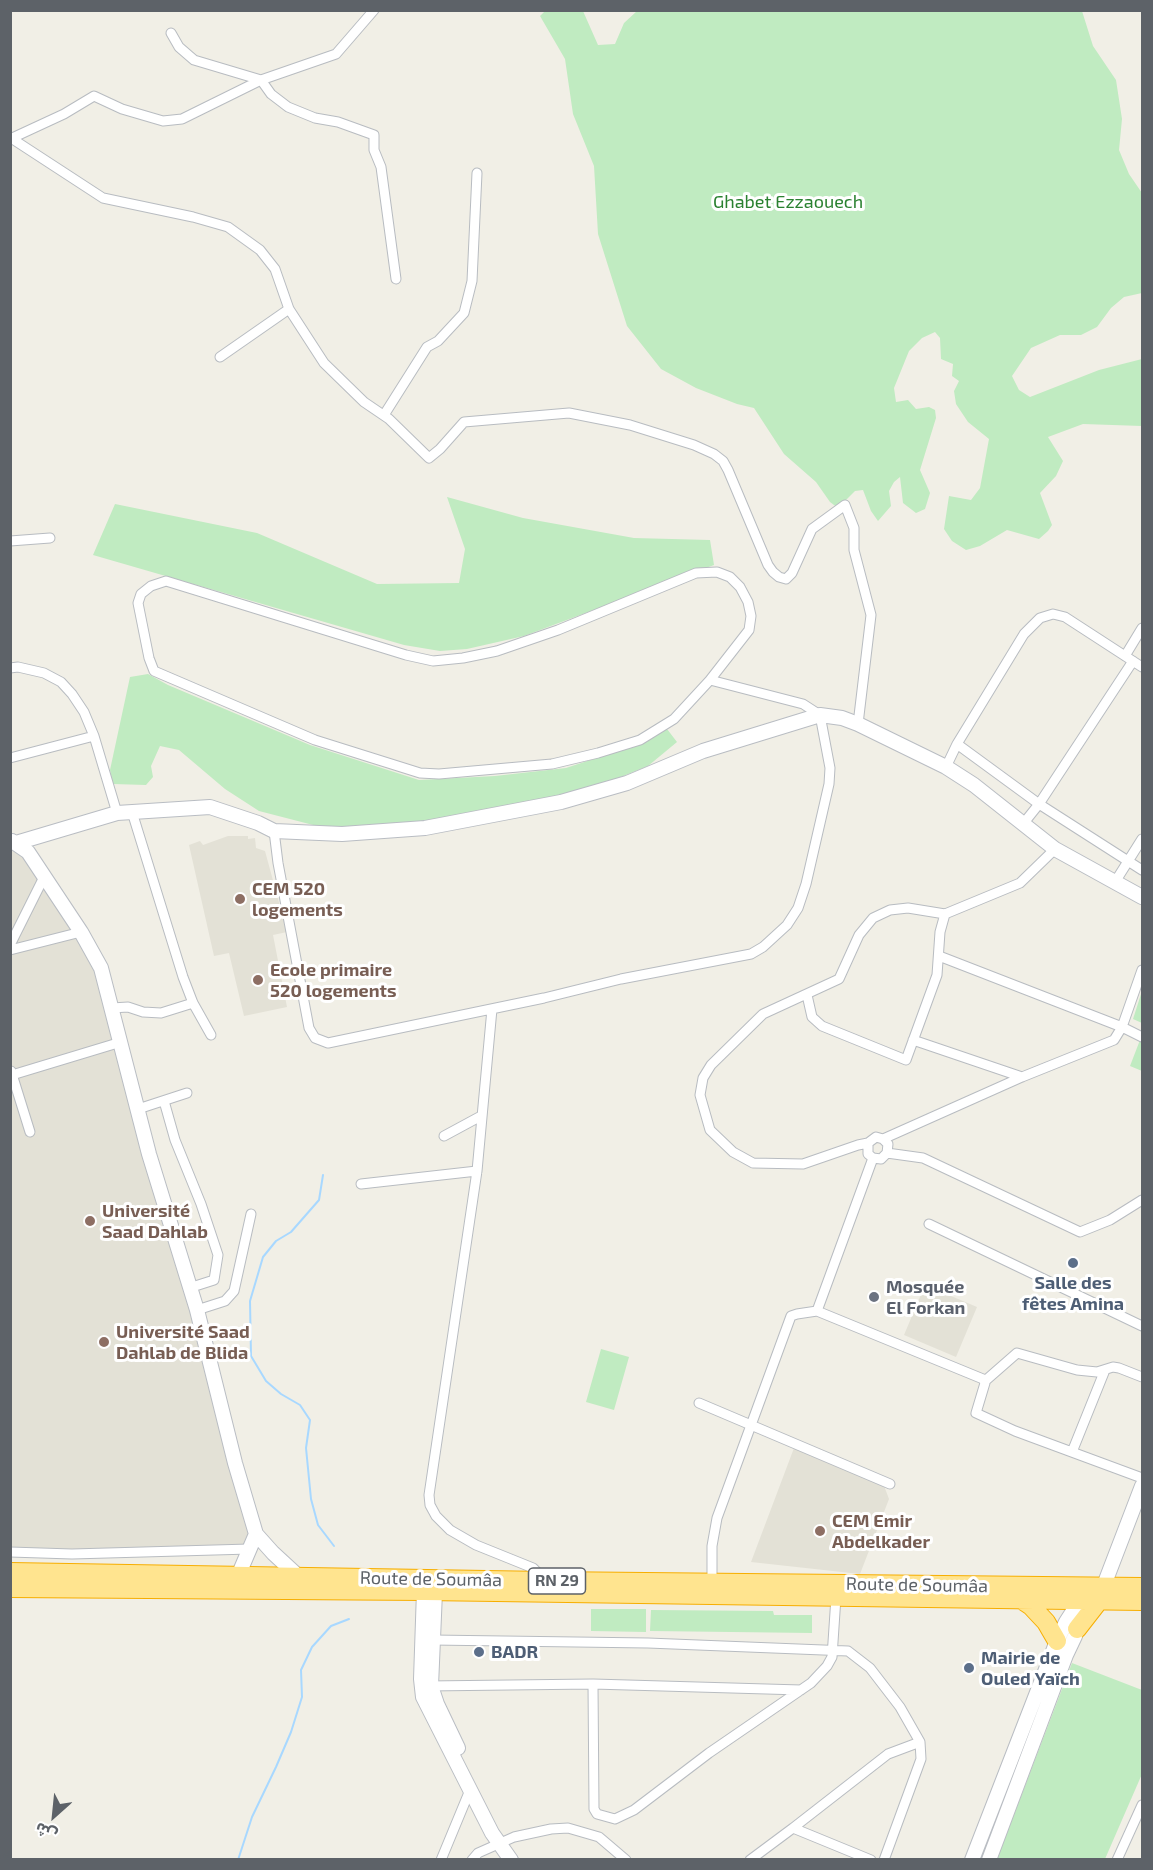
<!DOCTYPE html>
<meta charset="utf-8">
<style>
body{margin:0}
#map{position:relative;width:1153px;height:1870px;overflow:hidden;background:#f1efe6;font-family:"Exo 2","Noto Sans Arabic",sans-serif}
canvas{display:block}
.frame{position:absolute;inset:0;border:12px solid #5d6268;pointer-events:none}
.north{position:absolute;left:24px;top:1786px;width:60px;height:60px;-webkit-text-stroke:4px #fff;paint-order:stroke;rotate:207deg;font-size:16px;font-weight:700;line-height:24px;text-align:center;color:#5d6268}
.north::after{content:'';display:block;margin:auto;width:21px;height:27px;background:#5d6268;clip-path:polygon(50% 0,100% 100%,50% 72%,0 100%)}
</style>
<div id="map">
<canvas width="1153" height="1870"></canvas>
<div class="frame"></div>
<div class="north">ش</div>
</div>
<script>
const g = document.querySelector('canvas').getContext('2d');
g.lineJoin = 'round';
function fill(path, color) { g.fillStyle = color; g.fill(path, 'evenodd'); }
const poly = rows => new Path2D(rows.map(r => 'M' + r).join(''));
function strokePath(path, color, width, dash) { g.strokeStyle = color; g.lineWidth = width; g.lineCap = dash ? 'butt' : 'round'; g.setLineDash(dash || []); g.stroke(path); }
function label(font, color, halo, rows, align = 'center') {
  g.font = font + ' "Exo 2",sans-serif'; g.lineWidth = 6; g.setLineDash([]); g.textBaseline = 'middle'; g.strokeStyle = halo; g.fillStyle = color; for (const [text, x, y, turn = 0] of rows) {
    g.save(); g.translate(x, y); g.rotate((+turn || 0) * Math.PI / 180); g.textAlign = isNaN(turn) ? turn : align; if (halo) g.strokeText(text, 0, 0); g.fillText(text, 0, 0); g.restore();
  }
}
fill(poly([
 [228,836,248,836,248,839,255,838,256,848,265,851,287,932,273,935,287,1007,244,1016,229,953,214,956,189,845,200,841,203,845],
 [11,840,16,843,101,968,256,1534,250,1549,11,1552],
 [925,1285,977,1307,956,1357,904,1335],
 [794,1448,883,1483,889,1499,860,1574,751,1562]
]), '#e3e1d6');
fill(poly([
 [545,11,583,11,598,45,615,44,624,23,637,11,1082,11,1093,46,1116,80,1122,119,1119,150,1129,174,1142,193,1142,293,1124,297,1111,308,1097,327,1081,335,1060,335,1031,348,1012,376,1019,390,1030,397,1099,370,1142,359,1142,426,1083,424,1048,437,1063,461,1056,476,1040,493,1052,525,1048,531,1039,539,1007,530,980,546,966,550,952,541,944,529,949,496,971,500,980,488,989,439,968,422,956,404,954,391,959,381,952,376,953,364,941,359,940,338,935,332,922,338,909,351,894,388,896,402,908,400,916,409,929,407,935,410,936,418,920,470,930,493,925,509,916,513,903,503,900,477,894,482,889,491,891,506,878,521,871,511,863,490,855,491,838,508,830,502,816,482,784,454,754,408,737,404,696,388,661,369,627,326,598,234,594,166,573,114,565,59,540,16],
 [447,497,523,518,634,538,710,540,714,565,524,636,467,649,440,651,404,645,93,555,115,504,257,533,377,584,459,583,465,549],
 [148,674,168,685,310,745,419,780,495,776,566,768,642,743,667,729,677,742,648,766,591,789,535,804,409,825,358,828,317,826,259,811,225,789,179,750,160,746,151,766,153,777,146,785,113,784,110,770,130,677],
 [1142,991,1142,1023,1133,1019],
 [1140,1040,1142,1041,1142,1071,1130,1066],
 [601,1349,629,1357,614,1410,586,1402],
 [591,1609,646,1609,646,1632,591,1631],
 [651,1610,773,1611,774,1615,812,1615,812,1633,650,1631],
 [1072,1663,1142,1690,1142,1774,1105,1859,997,1859]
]), '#c0ebc1');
strokePath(poly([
 [323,1175,319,1200,291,1232,276,1241,263,1257,250,1301,251,1356,266,1381,281,1394,300,1405,310,1420,306,1448,311,1499,318,1525,334,1546],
 [238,1860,252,1817,276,1767,291,1732,302,1697,301,1670,312,1647,331,1626,349,1619]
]), '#a8d8ff', 2);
const street = poly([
 [171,33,179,47,194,60,261,80,271,94,288,107,315,118,338,122,374,135,374,150,381,167,396,279],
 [11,138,103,198,193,217,228,227,260,250,275,269,289,309,324,363,364,402,389,419,429,458,440,449,464,422,569,413,630,425,694,445,714,454,723,461,728,470,768,565,773,572,779,577,786,579,792,573,812,529,845,505,854,528,854,550,871,615,858,724],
 [10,139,64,114,94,96,122,109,163,121,182,119,261,80,336,54,374,10],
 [220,357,289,309],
 [384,415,427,347,438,341,464,313,472,281,477,173],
 [10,541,50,538],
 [1125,656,1142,628],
 [10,668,18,667,44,673,61,682,72,694,84,712,94,736,117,813],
 [957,744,1039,804,1142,870],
 [10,758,94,736],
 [946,767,957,744,1024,634,1040,618,1053,614,1065,617,1142,667],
 [132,812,183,977,193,1003,211,1035],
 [1023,824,1039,804,1133,661],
 [274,831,278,863,309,1028,315,1038,328,1043,544,998,621,979,751,954,763,947,787,925,798,908,806,884,829,784,830,768,820,715,803,704,710,680,749,630,751,616,748,602,740,587,730,577,717,572,696,573,558,630,497,651,463,658,433,661,406,655,166,581,151,586,141,594,138,603,149,658,154,671,315,740,420,773,439,774,552,764,598,753,640,740,674,719,710,680],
 [1115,882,1142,839],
 [10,945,44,877],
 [10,950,81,932],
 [939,956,1122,1027,1142,970],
 [807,995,812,1017,822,1026,906,1060,937,975,940,932,945,914,1020,883,1055,849],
 [112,1008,128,1007,143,1012,161,1013,193,1003],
 [492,1009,477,1171,429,1495,430,1505,436,1516,450,1530,476,1545,533,1568,546,1581],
 [913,1040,1022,1077],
 [11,1071,30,1132],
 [12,1075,121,1042],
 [164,1101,175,1140,201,1204,218,1255,214,1280,189,1288],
 [138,1109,187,1093],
 [444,1136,481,1116],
 [883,1139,1022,1077,1114,1040,1122,1027,1142,1037],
 [868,1143,858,1145,803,1164,753,1163,733,1152,710,1130,700,1095,703,1078,711,1065,763,1014,839,979,859,935,873,918,890,910,908,908,945,914],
 [887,1153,888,1144,883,1139,876,1137,868,1143,868,1154,873,1158,881,1159,887,1153,923,1158,1080,1232,1110,1220,1142,1200],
 [361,1184,477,1171],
 [929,1224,1142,1326],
 [197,1310,225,1301,234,1291,251,1214],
 [817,1311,873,1158],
 [985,1381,1017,1353,1077,1370,1097,1372,1113,1367,1119,1368,1142,1377],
 [699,1403,890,1484],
 [1072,1452,1105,1370],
 [10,1552,72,1554,250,1549],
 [712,1584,712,1546,717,1518,791,1316,797,1314,817,1311,983,1379,985,1383,976,1413,1015,1431,1142,1478],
 [432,1640,648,1643,848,1651,870,1668,900,1707,920,1742,921,1759,884,1860],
 [593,1684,594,1809,597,1814,615,1819,634,1810,709,1753,811,1683,827,1666,832,1657,836,1597],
 [427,1686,593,1684,801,1690],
 [793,1828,888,1754,920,1742],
 [441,1860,470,1790],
 [472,1860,478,1853,514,1837,551,1829,568,1828,599,1837,626,1860],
 [750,1860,793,1828,871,1860],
 [1117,1860,1142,1805]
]);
const secondary = poly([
 [12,841,28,852,81,932,101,968,149,1154,197,1310,235,1463,256,1534,273,1553,299,1577],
 [16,843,117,813,210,807,258,823,274,831,342,834,425,828,561,802,627,783,703,751,820,715,842,718,858,724,946,767,974,785,1055,849,1142,897],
 [238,1576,256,1534],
 [424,1591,421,1679,423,1697,492,1833,511,1860],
 [435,1592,431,1686,437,1704,458,1748],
 [1101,1593,1142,1486],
 [972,1860,1057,1641,1066,1622,1084,1594],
 [989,1860,1066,1655,1075,1636,1077,1629,1071,1622]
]);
const highway = poly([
 [10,1572,546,1581,1142,1587],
 [10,1588,424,1591,1142,1601],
 [1022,1600,1031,1606,1046,1622,1057,1641],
 [1077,1629,1098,1602]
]);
strokePath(street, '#b8bcc1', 11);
strokePath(secondary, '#b9bdc3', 16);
strokePath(highway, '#f7ae00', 20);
strokePath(street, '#fff', 9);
strokePath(secondary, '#fff', 14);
strokePath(highway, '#ffe48f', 18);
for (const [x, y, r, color] of [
 [240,899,6,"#8d6e63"],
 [258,980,6,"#8d6e63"],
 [90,1221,6,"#8d6e63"],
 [1073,1263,6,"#5c6f8a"],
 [874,1297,6,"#6b7280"],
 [104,1342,6,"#8d6e63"],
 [820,1531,6,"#8d6e63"],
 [479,1652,6,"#5c6f8a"],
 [969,1668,6,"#5c6f8a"]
]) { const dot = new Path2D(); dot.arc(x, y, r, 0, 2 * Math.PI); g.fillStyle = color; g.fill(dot); strokePath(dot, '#fff', 2); }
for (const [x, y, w] of [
 [557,1581,57]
]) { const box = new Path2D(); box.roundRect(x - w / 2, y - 13, w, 26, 4.5); g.fillStyle = '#fff'; g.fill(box); strokePath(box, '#5d6268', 1.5); }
label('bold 16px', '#5d6268', null, [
 ["RN 29",557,1581]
]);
label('18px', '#2a8130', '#fff', [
 ["Ghabet Ezzaouech",788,202]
]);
label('bold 18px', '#785e54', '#fff', [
 ["CEM 520",252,889],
 ["logements",252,910],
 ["Ecole primaire",270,970],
 ["520 logements",270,991],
 ["Université",102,1211],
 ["Saad Dahlab",102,1232],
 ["Université Saad",116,1332],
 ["Dahlab de Blida",116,1353],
 ["CEM Emir",832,1521],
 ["Abdelkader",832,1542]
], 'left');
label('bold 18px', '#4e5e75', '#fff', [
 ["Salle des",1073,1283,"center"],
 ["fêtes Amina",1073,1304,"center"],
 ["BADR",491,1652],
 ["Mairie de",981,1658],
 ["Ouled Yaïch",981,1679]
], 'left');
label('bold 18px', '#5b616d', '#fff', [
 ["Mosquée",886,1287],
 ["El Forkan",886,1308]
], 'left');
label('18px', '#5d6268', '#fff', [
 ["Route de Soumâa",431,1579,1],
 ["Route de Soumâa",917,1585,1]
]);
</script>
